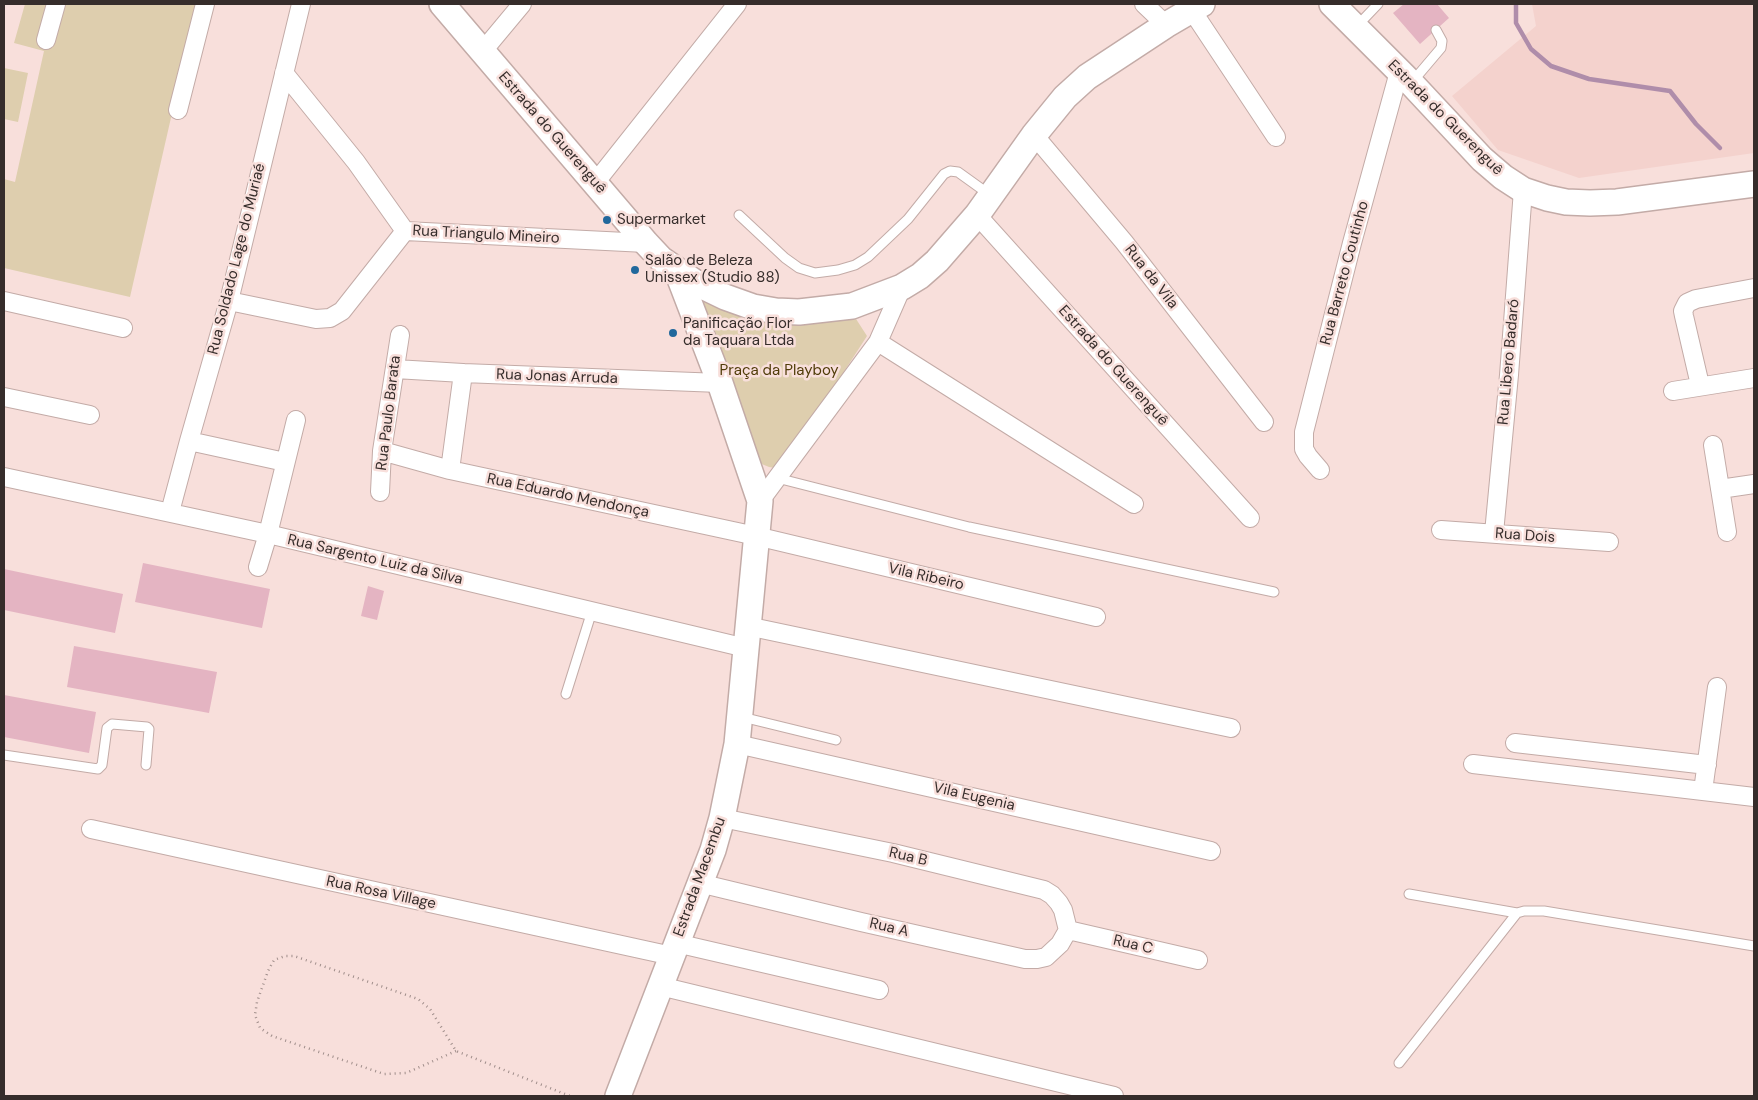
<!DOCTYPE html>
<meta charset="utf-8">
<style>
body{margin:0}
#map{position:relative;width:1758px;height:1100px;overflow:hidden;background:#f8dfdb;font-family:"DM Sans",sans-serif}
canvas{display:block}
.frame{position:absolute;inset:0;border:5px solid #362d2b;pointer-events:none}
</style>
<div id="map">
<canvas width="1758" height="1100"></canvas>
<div class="frame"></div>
</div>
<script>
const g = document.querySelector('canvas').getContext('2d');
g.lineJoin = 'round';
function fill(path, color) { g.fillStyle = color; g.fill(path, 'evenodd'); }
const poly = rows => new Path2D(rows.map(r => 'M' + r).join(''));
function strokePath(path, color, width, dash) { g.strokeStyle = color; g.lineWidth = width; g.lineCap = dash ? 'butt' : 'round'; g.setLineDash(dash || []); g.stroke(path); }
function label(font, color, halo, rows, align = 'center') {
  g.font = font + ' "DM Sans",sans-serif'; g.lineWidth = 5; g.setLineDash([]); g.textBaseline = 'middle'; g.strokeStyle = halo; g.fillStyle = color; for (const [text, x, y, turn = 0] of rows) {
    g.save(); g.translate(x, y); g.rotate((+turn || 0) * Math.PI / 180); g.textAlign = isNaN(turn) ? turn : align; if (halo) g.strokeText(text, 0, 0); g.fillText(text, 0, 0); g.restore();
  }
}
fill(poly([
 [1532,4,1754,4,1754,153,1579,178,1498,150,1452,96,1536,26]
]), '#f4d2cd');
fill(poly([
 [25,4,197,4,130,297,4,268,4,179,15,182,44,51,14,43],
 [4,68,28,73,18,122,4,119],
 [687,283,701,292,849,308,867,336,781,469,769,467,757,462]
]), '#deceae');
strokePath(poly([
 [1516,4,1516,23,1531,49,1551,66,1589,79,1670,91,1696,124,1720,148]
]), '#af8daa', 4.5);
fill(poly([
 [1404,4,1437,4,1449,18,1420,44,1393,13],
 [143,563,270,589,262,628,135,602],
 [4,569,123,594,115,633,4,610],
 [368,586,384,591,377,620,361,616],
 [74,646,217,672,209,713,67,687],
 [4,695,96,712,89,753,4,737]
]), '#e4b4c2');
const lane = poly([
 [1357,26,1378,4],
 [1413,81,1441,48,1442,41,1436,30],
 [739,215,785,258,799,268,815,273,838,270,855,265,868,257,908,219,944,174,950,171,958,172,990,195],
 [777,478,969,527,1274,592],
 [566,694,592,611],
 [742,717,836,740],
 [4,755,98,769,102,765,107,728,112,724,147,727,149,729,146,765],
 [1409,894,1517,913],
 [1399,1063,1517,913,1524,911,1544,911,1754,946]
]);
const street = poly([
 [1144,4,1166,25],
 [1191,9,1276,137],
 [46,40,56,4],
 [482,52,522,4],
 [284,73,356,162,405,231,646,243],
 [178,110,205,4],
 [1034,135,1124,242,1264,422],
 [595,183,737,4],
 [977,215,1250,518],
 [4,301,123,328],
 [229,301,316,319,330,318,342,311,405,231],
 [878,342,1134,504],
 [395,369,463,373,720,383],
 [1700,385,1684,316,1683,311,1687,303,1696,299,1754,288],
 [1673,391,1754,378],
 [4,397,90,415],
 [189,441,285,462],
 [1713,445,1727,532],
 [382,451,450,470,756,536,1096,617],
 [450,470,463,373],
 [1320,470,1308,456,1304,449,1304,432,1352,243,1399,72],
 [4,477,268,534,746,648],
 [1720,489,1754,484],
 [380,492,382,451,400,335],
 [760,501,878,342,902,287],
 [170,512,189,441,229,301,301,4],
 [1441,530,1609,542],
 [1494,533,1509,375,1523,190],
 [258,567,268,534,296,420],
 [747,626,1231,728],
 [1515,743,1707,765],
 [737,744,1211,851],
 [1473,764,1754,797],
 [1703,791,1717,687],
 [722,818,893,853,1044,890,1052,895,1059,903,1063,910,1068,930],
 [91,829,672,956],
 [699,883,861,922,1025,959,1037,959,1046,957,1060,944,1068,930],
 [1068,930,1198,960],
 [676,943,879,990],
 [660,986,1114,1096]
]);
const secondary = poly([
 [442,4,646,243,661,259,696,283,725,297,753,307,776,311,799,312,852,306,902,287,920,276,937,261,977,215,1034,135,1065,97,1087,77,1166,25,1202,4],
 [1332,4,1411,83,1482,159,1503,177,1523,190,1547,198,1566,202,1590,203,1617,202,1754,184],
 [618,1096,713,850,722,818,737,744,760,501,720,383,677,271]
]);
strokePath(lane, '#c3aba7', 11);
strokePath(street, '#c3aba7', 20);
strokePath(secondary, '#c3aba7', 28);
strokePath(poly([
 [456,1051,406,1073,384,1074,272,1036,260,1028,255,1015,257,1002,268,971,274,960,285,956,294,956,418,999,430,1009,456,1051,570,1096]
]), '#9f8d8a', 2.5, [1, 4]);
strokePath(lane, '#fff', 9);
strokePath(street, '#fff', 18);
strokePath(secondary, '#fff', 25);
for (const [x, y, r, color] of [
 [607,220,5,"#21689c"],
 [635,270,5,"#21689c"],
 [673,333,5,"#21689c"]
]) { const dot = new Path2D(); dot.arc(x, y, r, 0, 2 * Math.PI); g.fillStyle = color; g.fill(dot); strokePath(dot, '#f8dfdb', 2); }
label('15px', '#362d2b', '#f8dfdb', [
 ["Estrada do Guerenguê",1445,118,45],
 ["Estrada do Guerenguê",552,133,49],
 ["Rua Triangulo Mineiro",486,235,3],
 ["Rua Soldado Lage do Muriaé",237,259,-76],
 ["Rua Barreto Coutinho",1345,273,-75],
 ["Rua da Vila",1151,277,52],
 ["Rua Libero Badaró",1509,362,-85],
 ["Estrada do Guerenguê",1113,366,48],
 ["Rua Jonas Arruda",557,377,2],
 ["Rua Paulo Barata",389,413,-83],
 ["Rua Eduardo Mendonça",568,496,12],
 ["Rua Dois",1525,536,4],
 ["Rua Sargento Luiz da Silva",375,560,13],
 ["Vila Ribeiro",926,577,13],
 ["Vila Eugenia",974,797,13],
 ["Rua B",908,857,13],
 ["Estrada Macembu",700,877,-70],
 ["Rua Rosa Village",381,893,12],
 ["Rua A",889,928,13],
 ["Rua C",1133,945,13]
]);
label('15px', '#362d2b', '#f8dfdb', [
 ["Supermarket",617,220],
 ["Salão de Beleza",645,261],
 ["Unissex (Studio 88)",645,278],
 ["Panificação Flor",683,324],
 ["da Taquara Ltda",683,341]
], 'left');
label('15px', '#503c09', '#f8dfdb', [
 ["Praça da Playboy",779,371]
]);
</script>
